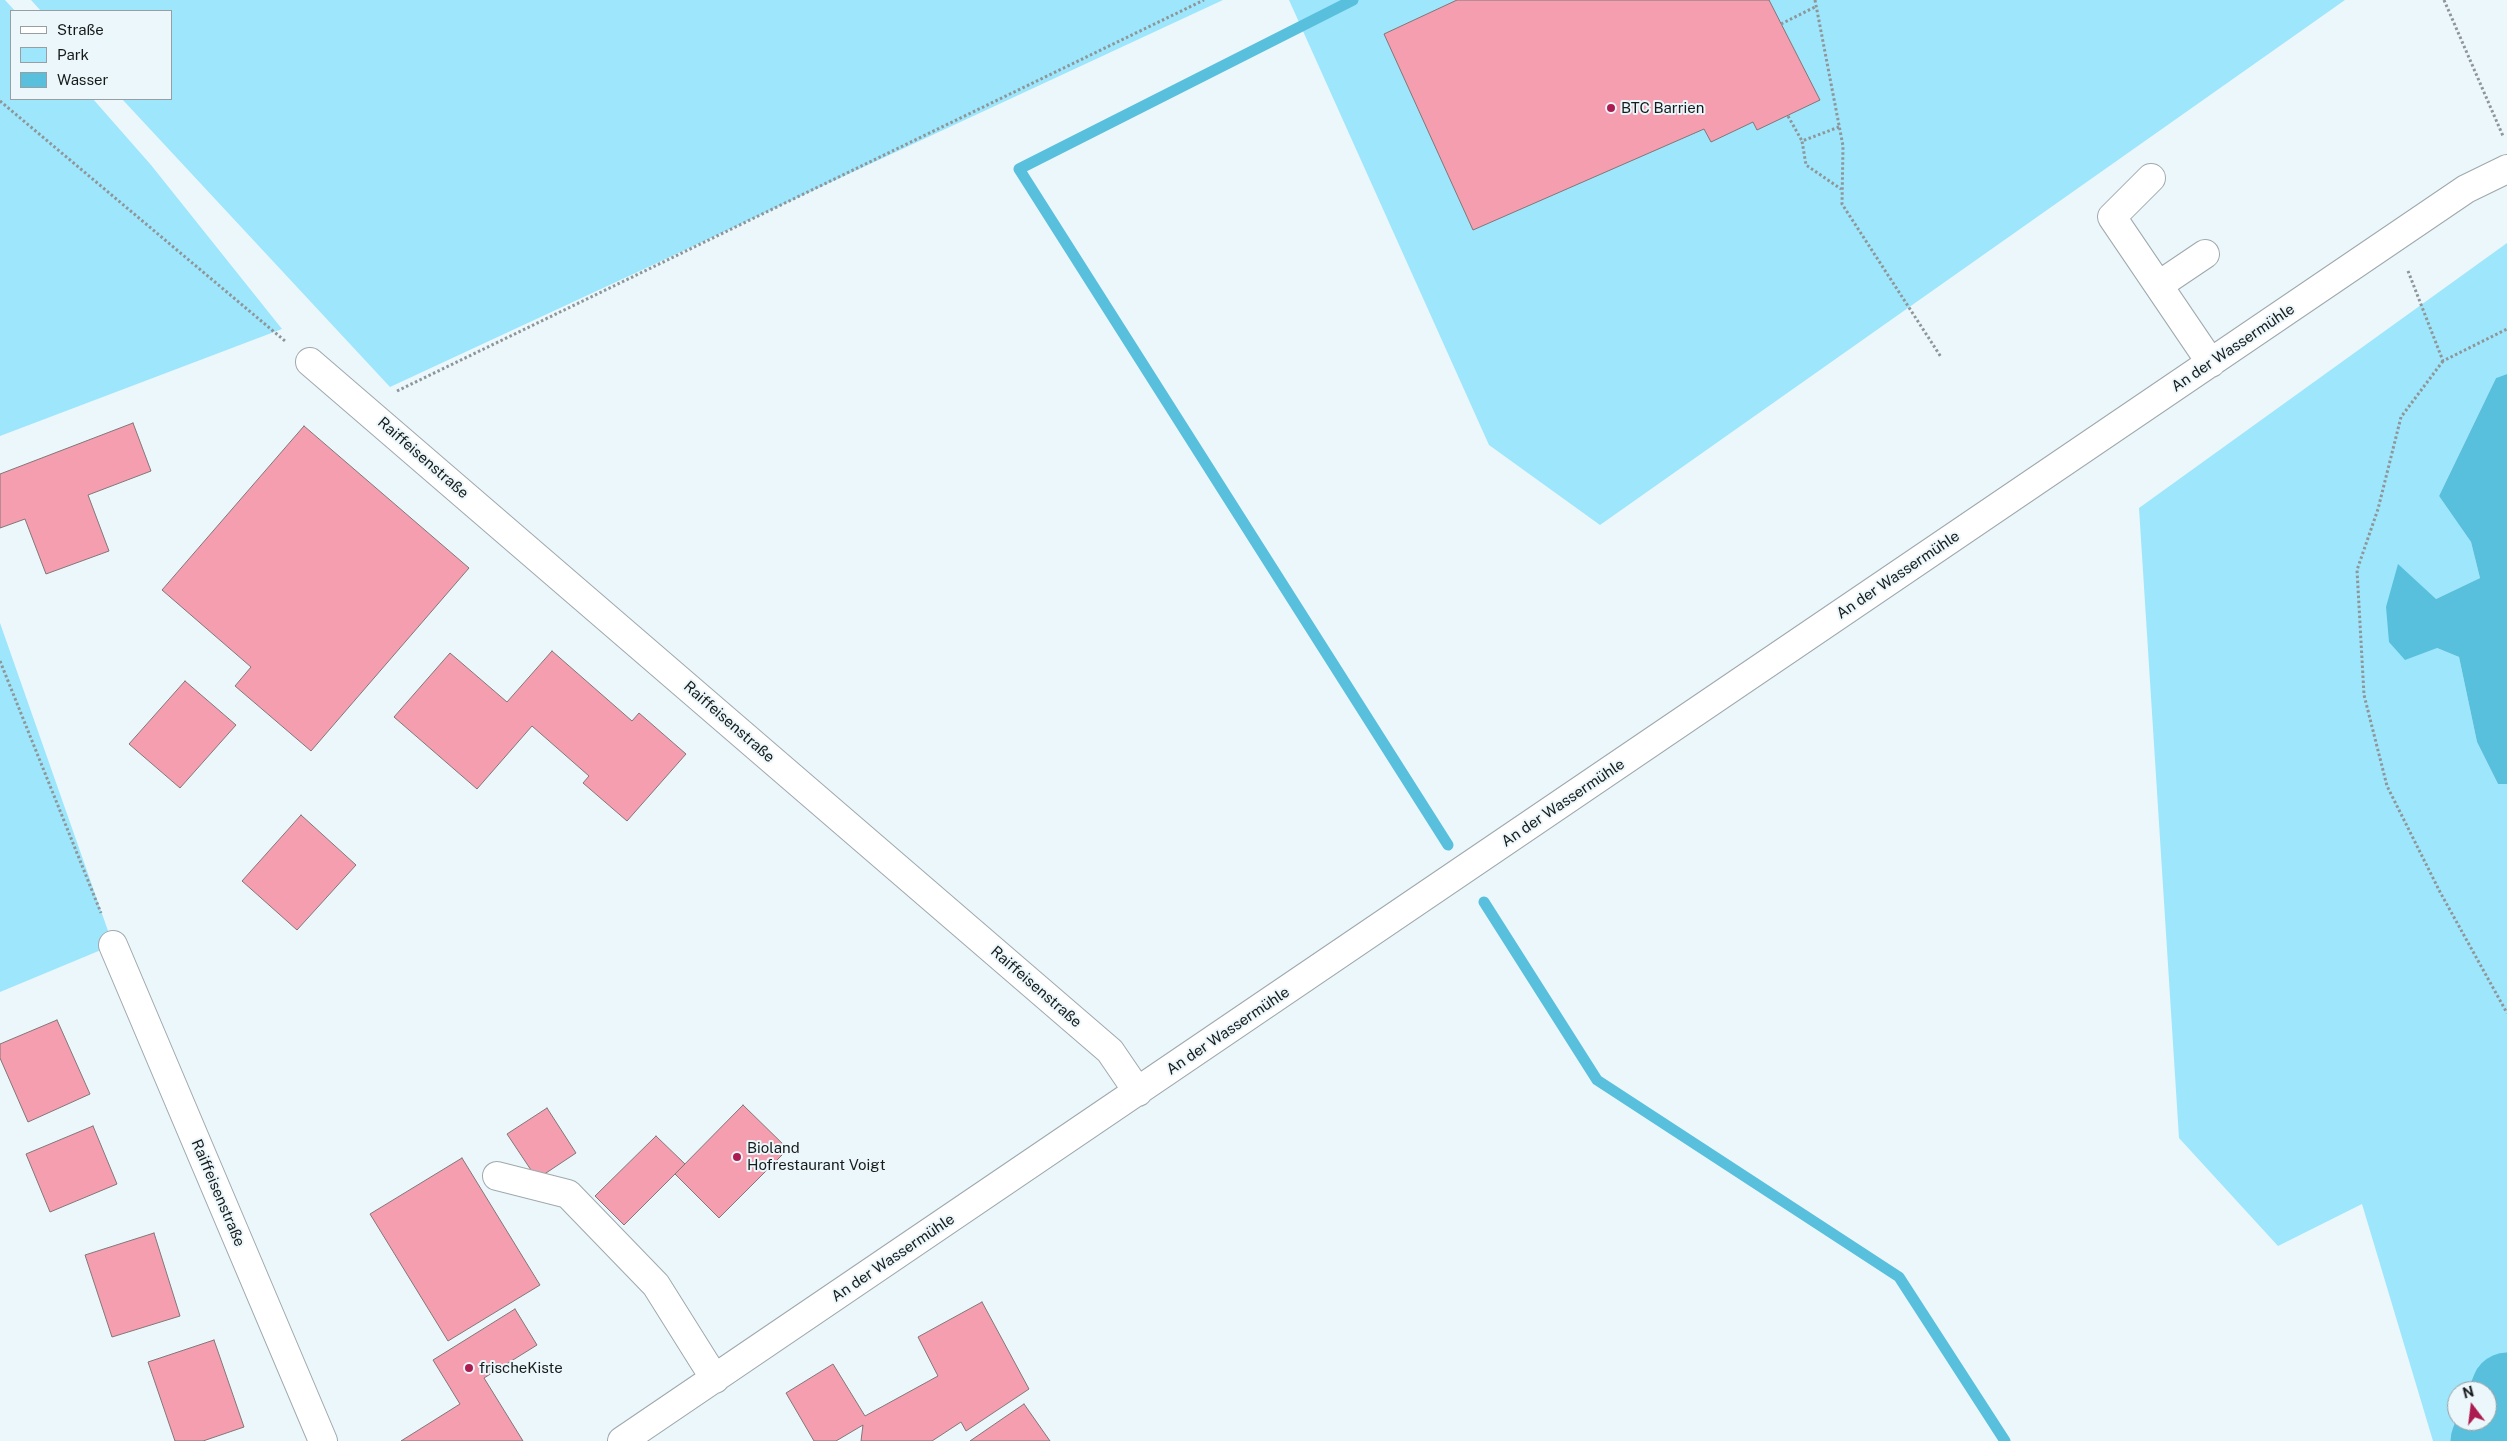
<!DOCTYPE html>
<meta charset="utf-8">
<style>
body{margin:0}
#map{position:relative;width:2507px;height:1441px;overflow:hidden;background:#ecf7fb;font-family:"Public Sans",sans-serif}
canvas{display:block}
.legend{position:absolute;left:10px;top:10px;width:162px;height:90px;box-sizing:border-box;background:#ecf7fb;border:1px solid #979fa2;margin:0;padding:6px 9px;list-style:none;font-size:15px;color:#171b1c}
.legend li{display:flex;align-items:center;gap:10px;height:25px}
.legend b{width:25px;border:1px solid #979fa2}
.north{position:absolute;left:2447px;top:1381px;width:50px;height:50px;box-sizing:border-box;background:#ecf7fb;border:1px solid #979fa2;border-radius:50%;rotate:345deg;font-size:14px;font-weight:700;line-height:20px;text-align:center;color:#171b1c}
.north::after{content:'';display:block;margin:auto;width:18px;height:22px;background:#ad1c50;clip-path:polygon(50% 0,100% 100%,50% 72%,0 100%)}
</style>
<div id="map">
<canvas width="2507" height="1441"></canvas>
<ul class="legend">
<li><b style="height:6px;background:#fff"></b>Straße</li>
<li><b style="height:14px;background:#9ee6fc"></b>Park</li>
<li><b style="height:14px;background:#58c0dd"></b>Wasser</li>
</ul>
<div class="north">N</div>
</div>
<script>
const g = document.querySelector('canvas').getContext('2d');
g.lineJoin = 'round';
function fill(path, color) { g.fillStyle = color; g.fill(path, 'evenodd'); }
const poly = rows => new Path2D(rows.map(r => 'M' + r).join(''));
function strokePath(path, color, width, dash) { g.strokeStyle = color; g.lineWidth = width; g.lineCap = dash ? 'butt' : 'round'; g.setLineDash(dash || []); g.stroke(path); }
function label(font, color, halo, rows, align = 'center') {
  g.font = font + ' "Public Sans",sans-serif'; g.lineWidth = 4; g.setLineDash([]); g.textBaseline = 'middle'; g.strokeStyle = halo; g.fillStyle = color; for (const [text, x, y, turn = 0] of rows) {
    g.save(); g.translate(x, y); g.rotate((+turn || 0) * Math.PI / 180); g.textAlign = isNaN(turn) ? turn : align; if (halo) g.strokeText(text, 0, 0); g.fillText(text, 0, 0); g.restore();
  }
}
fill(poly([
 [0,0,5,0,15,11,11,11,11,99,93,99,151,165,282,329,0,436],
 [31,0,1223,0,390,387,122,99,171,99,171,11,41,11],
 [1289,0,2345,0,1600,525,1489,445],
 [2507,243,2507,374,2496,378,2439,496,2471,542,2480,578,2436,599,2437,648,2459,657,2477,742,2498,784,2507,784,2507,1441,2433,1441,2362,1204,2278,1246,2179,1138,2139,508],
 [2457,1391,2487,1391,2487,1421,2457,1421],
 [0,623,113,945,0,992]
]), '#9ee6fc');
fill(poly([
 [2507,374,2507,784,2498,784,2477,742,2459,657,2437,648,2405,660,2389,642,2386,607,2398,564,2436,599,2480,578,2471,542,2439,496,2496,378]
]), '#58c0dd');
strokePath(poly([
 [1353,0,1019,169,1448,845],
 [1484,902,1597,1080,1899,1277,2005,1441]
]), '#58c0dd', 11);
strokePath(poly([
 [2486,1441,2507,1388]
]), '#58c0dd', 71);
const building = poly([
 [1457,0,1769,0,1820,100,1757,130,1753,122,1711,142,1704,129,1473,230,1384,34,1457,0],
 [133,423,151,471,88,495,109,551,46,574,25,519,0,528,0,474,133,423],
 [304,426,469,568,311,751,235,686,251,667,162,590,304,426],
 [552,651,632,721,639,713,686,754,627,821,583,783,589,776,532,726,477,789,394,717,450,653,507,702,552,651],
 [185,681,236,725,180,788,129,744,185,681],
 [301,815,356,865,297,930,242,881,301,815],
 [57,1020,90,1094,28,1122,0,1058,0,1044,57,1020],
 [743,1105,788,1149,719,1218,675,1174,743,1105],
 [547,1108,576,1153,537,1179,507,1134,547,1108],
 [93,1126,117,1184,50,1212,26,1154,93,1126],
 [656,1136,685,1164,624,1225,595,1196,656,1136],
 [462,1158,540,1285,448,1341,370,1214,462,1158],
 [154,1233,180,1316,112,1337,85,1255,154,1233],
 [982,1302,1029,1389,966,1431,961,1422,932,1441,861,1441,863,1425,836,1441,814,1441,786,1393,833,1364,865,1416,938,1376,918,1337,982,1302],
 [515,1309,537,1345,484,1378,523,1441,401,1441,460,1404,433,1360,515,1309],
 [214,1340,244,1427,203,1441,175,1441,148,1362,214,1340],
 [1024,1404,1050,1441,970,1441,1024,1404]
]);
fill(building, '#f49eaf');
strokePath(building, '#817678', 1);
const minor = poly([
 [2151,178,2112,217,2211,363],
 [2159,285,2205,254],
 [310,362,1110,1051,1138,1092],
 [113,945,323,1441],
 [497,1176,568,1194,656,1285,715,1379],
 [622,1441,2466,189,2507,169]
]);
strokePath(minor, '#9fa9ad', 30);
strokePath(poly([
 [1815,0,1843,146,1842,204,1941,357],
 [2444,0,2503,136],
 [1781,24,1815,7],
 [0,101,285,341],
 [1788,116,1802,141],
 [1839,127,1802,141,1806,165,1841,189],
 [2408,271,2443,361,2507,329],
 [2443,361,2401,417,2378,509,2357,570,2364,695,2387,786,2440,892,2507,1013],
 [397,391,1204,0],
 [0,661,101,913]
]), '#8e9699', 3, [2.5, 2.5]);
strokePath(minor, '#fff', 28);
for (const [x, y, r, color] of [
 [1611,108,5,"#ad1c50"],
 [737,1157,5,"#ad1c50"],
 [469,1368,5,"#ad1c50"]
]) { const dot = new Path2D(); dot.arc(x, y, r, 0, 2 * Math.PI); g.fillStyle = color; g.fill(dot); strokePath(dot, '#ecf7fb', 2); }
label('15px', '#171b1c', '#ecf7fb', [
 ["BTC Barrien",1621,108],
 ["Bioland",747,1148],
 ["Hofrestaurant Voigt",747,1165],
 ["frischeKiste",479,1368]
], 'left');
label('15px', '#171b1c', '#ecf7fb', [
 ["An der Wassermühle",2233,348,-34],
 ["Raiffeisenstraße",423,458,41],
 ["An der Wassermühle",1898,575,-34],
 ["Raiffeisenstraße",729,722,41],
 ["An der Wassermühle",1563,803,-34],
 ["Raiffeisenstraße",1036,987,41],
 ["An der Wassermühle",1228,1031,-34],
 ["Raiffeisenstraße",218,1193,67],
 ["An der Wassermühle",893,1258,-34]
]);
</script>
